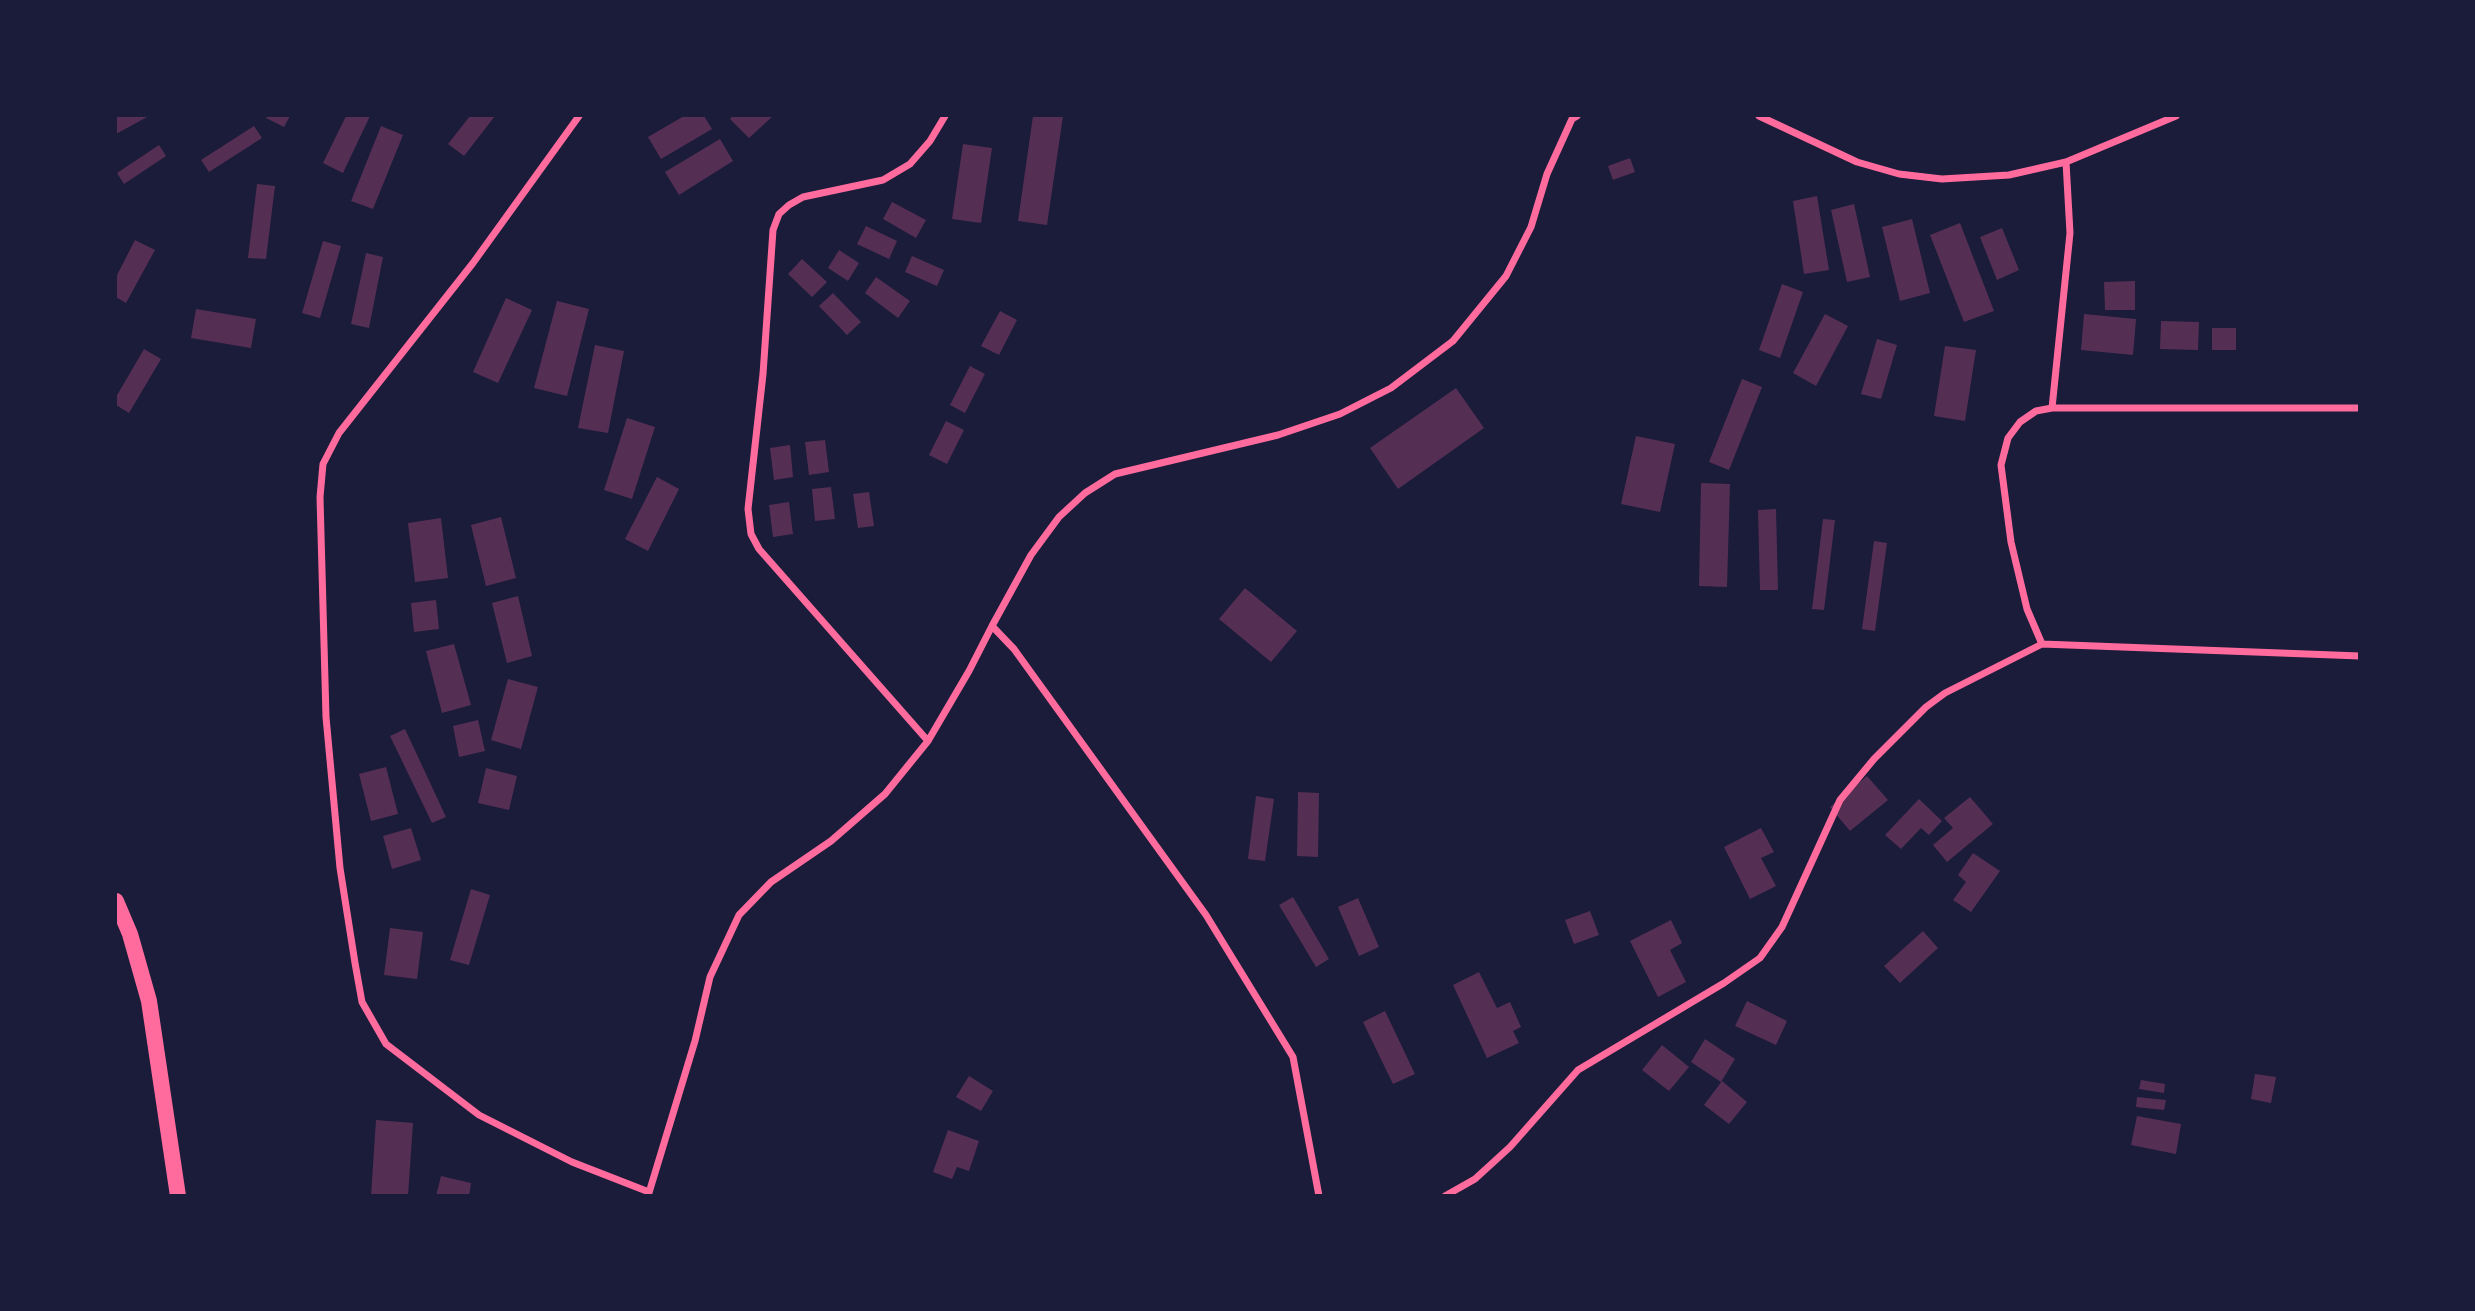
<!DOCTYPE html>
<style>
body{margin:0}
#map{position:relative;width:2475px;height:1311px;overflow:hidden;background:#1b1b3a;font-family:Commissioner,sans-serif}
canvas{display:block}
.frame{position:absolute;inset:0;border:117px solid #1b1b3a;pointer-events:none}
</style>
<div id="map">
<canvas width="2475" height="1311"></canvas>
<div class="frame"></div>
</div>
<script>
const g = document.querySelector('canvas').getContext('2d');
g.lineJoin = 'round';
function fill(path, color) { g.fillStyle = color; g.fill(path, 'evenodd'); }
const poly = rows => new Path2D(rows.map(r => 'M' + r).join(''));
function strokePath(path, color, width, dash) { g.strokeStyle = color; g.lineWidth = width; g.lineCap = dash ? 'butt' : 'round'; g.setLineDash(dash || []); g.stroke(path); }
fill(poly([
 [116,116,149,116,116,134],
 [268,116,290,116,284,127,266,118],
 [346,116,370,116,343,173,323,163],
 [470,116,495,116,464,156,448,144],
 [684,116,704,116,712,129,661,159,648,137],
 [733,116,773,116,749,138,730,119],
 [1033,116,1063,116,1047,225,1018,221],
 [254,126,262,138,209,172,201,160],
 [381,126,403,135,373,209,351,201],
 [720,139,733,161,679,195,665,172],
 [963,144,992,148,981,223,952,219],
 [159,145,166,156,124,184,117,173],
 [1630,158,1635,172,1613,180,1608,166],
 [257,184,275,186,266,259,248,258],
 [1817,196,1829,270,1804,274,1793,201],
 [892,202,926,220,916,238,883,219],
 [1854,204,1870,277,1847,282,1831,210],
 [1912,219,1930,293,1900,301,1882,227],
 [1960,223,1994,311,1964,322,1930,235],
 [866,226,897,241,889,259,857,244],
 [2002,228,2019,270,1997,280,1980,237],
 [135,240,155,250,126,303,116,297,116,277],
 [323,241,341,246,320,318,302,313],
 [839,250,859,263,848,281,828,268],
 [366,253,383,257,369,328,351,324],
 [912,256,944,270,937,286,905,272],
 [802,259,827,282,812,297,788,274],
 [876,277,910,301,898,318,865,293],
 [2135,281,2135,310,2105,310,2104,282],
 [1782,284,1803,292,1780,358,1759,350],
 [833,293,861,322,847,335,819,306],
 [506,298,532,310,498,383,473,372],
 [557,301,589,309,567,396,534,388],
 [196,309,256,319,251,348,191,338],
 [1000,311,1017,320,999,355,981,346],
 [1825,314,1848,326,1816,386,1793,373],
 [2084,314,2136,319,2133,355,2081,350],
 [2161,321,2199,322,2198,350,2160,349],
 [2212,328,2236,328,2236,350,2212,350],
 [1877,339,1897,345,1881,399,1861,394],
 [595,345,624,351,608,433,578,428],
 [1945,346,1976,350,1965,421,1934,416],
 [144,349,161,359,129,413,116,405,116,397],
 [970,366,985,374,965,413,950,405],
 [1742,379,1762,387,1729,470,1709,462],
 [1456,388,1484,428,1398,489,1370,448],
 [627,418,655,427,632,499,604,490],
 [946,421,964,430,947,464,929,455],
 [1636,436,1675,444,1660,512,1621,504],
 [825,440,829,472,809,475,805,442],
 [790,445,793,477,774,480,770,448],
 [657,477,679,489,648,551,625,539],
 [1701,483,1730,484,1727,587,1699,586],
 [831,487,835,519,815,521,812,489],
 [869,492,874,526,858,528,853,494],
 [789,502,793,534,773,537,769,505],
 [1776,509,1778,590,1760,590,1758,510],
 [501,517,516,578,486,586,471,525],
 [441,518,448,578,415,582,408,523],
 [1823,519,1835,520,1824,610,1812,609],
 [1874,541,1887,543,1875,631,1862,629],
 [1245,588,1297,631,1271,662,1219,619],
 [518,596,532,656,507,663,492,603],
 [436,600,439,629,414,632,411,603],
 [454,644,471,705,442,713,426,651],
 [508,679,538,687,521,749,491,740],
 [478,720,485,751,459,757,453,726],
 [405,729,446,817,432,823,390,736],
 [386,767,398,814,371,821,359,774],
 [486,768,517,776,509,810,478,803],
 [1867,776,1888,800,1850,831,1830,807],
 [1298,792,1319,793,1318,857,1297,856],
 [1256,796,1274,799,1265,861,1248,859],
 [1970,797,1993,824,1947,862,1933,845,1953,828,1944,818],
 [1919,799,1942,821,1929,835,1921,828,1901,849,1885,835],
 [411,828,421,860,392,869,383,836],
 [1761,828,1774,852,1761,858,1776,886,1750,899,1724,847],
 [1973,853,2000,871,1971,912,1953,900,1966,882,1958,875],
 [471,889,490,895,469,965,450,960],
 [1293,897,1329,959,1316,967,1279,905],
 [1358,898,1379,947,1359,956,1338,907],
 [1590,911,1599,935,1574,944,1565,920],
 [1671,920,1682,943,1670,950,1686,982,1658,997,1630,941],
 [390,928,423,932,417,979,384,975],
 [1923,931,1938,948,1900,983,1884,966],
 [1479,972,1497,1008,1510,1002,1521,1027,1513,1031,1519,1043,1487,1058,1453,985],
 [1747,1001,1787,1021,1776,1045,1735,1026],
 [1385,1011,1415,1074,1393,1084,1363,1022],
 [1705,1039,1735,1059,1721,1082,1691,1062],
 [1662,1045,1689,1067,1669,1091,1642,1070],
 [2255,1074,2276,1077,2271,1103,2251,1099],
 [969,1076,993,1091,981,1111,956,1097],
 [2141,1080,2165,1084,2164,1093,2139,1089],
 [1722,1081,1747,1102,1729,1124,1704,1105],
 [2137,1097,2166,1100,2164,1110,2136,1107],
 [2137,1116,2181,1124,2176,1154,2131,1145],
 [376,1120,413,1123,408,1196,371,1196],
 [948,1130,979,1141,969,1171,957,1167,952,1179,933,1172],
 [441,1176,471,1183,469,1196,436,1196]
]), '#542f53');
strokePath(poly([
 [579,116,473,263,339,433,323,464,320,497,326,717,340,868,355,963,362,1002,386,1044,479,1115,572,1162,649,1192],
 [1759,116,1857,162,1899,174,1942,179,2009,175,2066,162,2176,116],
 [2052,408,2360,408],
 [992,626,1031,555,1059,517,1085,493,1115,474,1278,435,1340,414,1391,388,1453,341,1506,276,1531,227,1547,174,1572,119,1577,116],
 [2042,644,2027,609,2011,542,2001,465,2008,438,2020,422,2036,411,2052,408,2070,233,2066,162],
 [928,741,759,549,751,534,748,509,763,374,773,230,779,214,789,205,803,197,883,180,910,164,930,141,945,116],
 [648,1196,695,1041,710,977,739,915,771,882,831,841,885,794,928,741,969,671,992,626,1014,649,1206,915,1293,1057,1319,1196],
 [1445,1196,1475,1179,1510,1147,1578,1070,1724,983,1760,958,1782,927,1840,800,1874,759,1926,707,1945,693,2042,644,2360,656]
]), '#ff6b9d', 7);
strokePath(poly([
 [116,901,130,934,149,1001,178,1196]
]), '#ff6b9d', 16);
</script>
